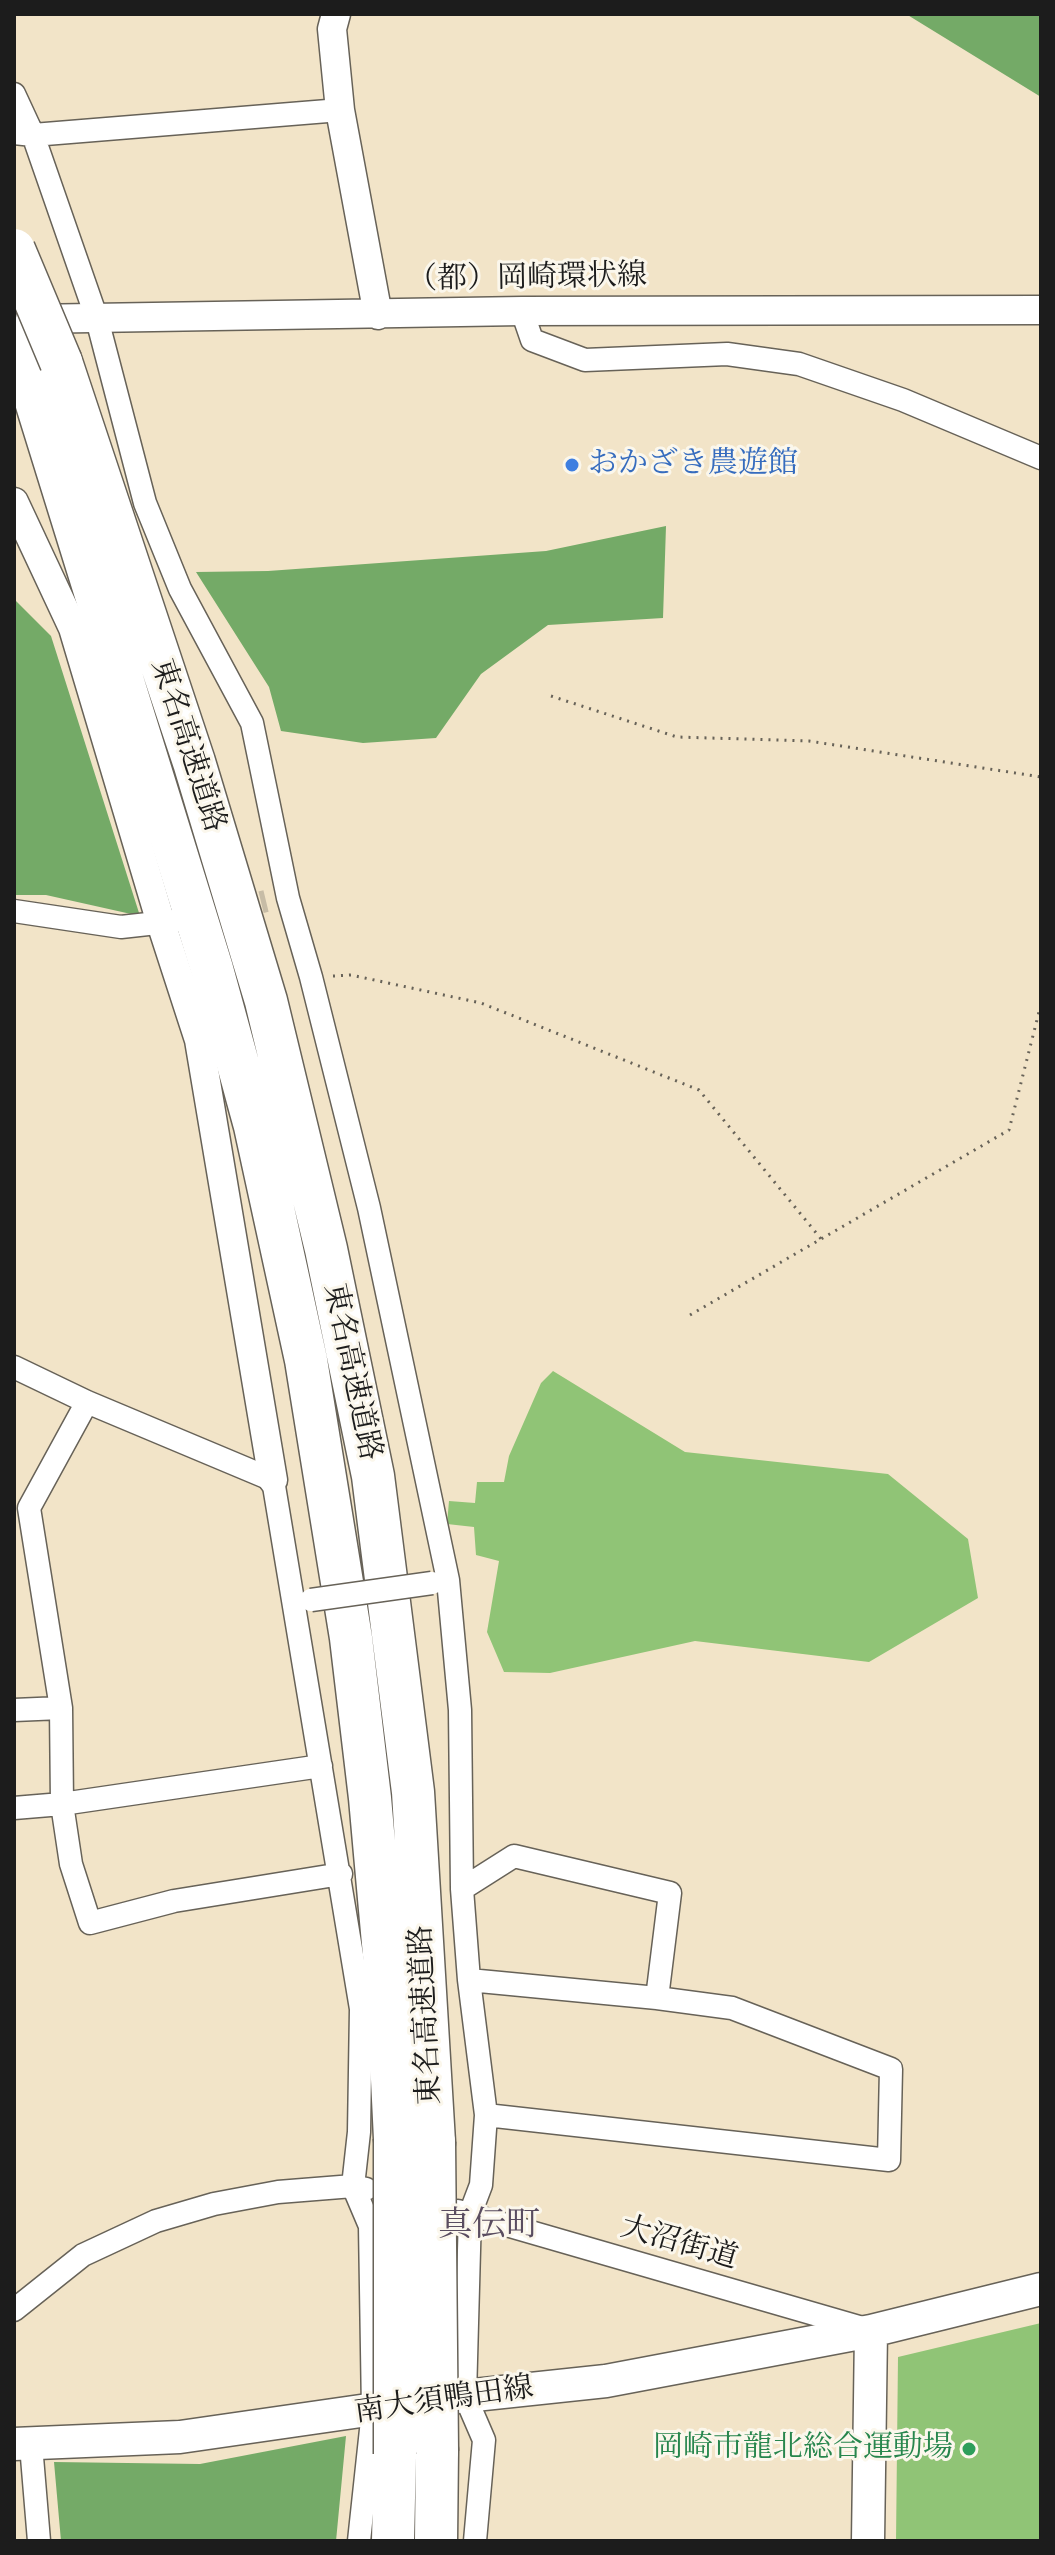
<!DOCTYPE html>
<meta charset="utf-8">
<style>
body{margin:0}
#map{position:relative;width:1055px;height:2555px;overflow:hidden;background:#f2e4c8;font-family:"Libre Bodoni",serif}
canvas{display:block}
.frame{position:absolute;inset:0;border:16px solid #1c1c1c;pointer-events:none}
</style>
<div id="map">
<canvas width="1055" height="2555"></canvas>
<div class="frame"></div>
</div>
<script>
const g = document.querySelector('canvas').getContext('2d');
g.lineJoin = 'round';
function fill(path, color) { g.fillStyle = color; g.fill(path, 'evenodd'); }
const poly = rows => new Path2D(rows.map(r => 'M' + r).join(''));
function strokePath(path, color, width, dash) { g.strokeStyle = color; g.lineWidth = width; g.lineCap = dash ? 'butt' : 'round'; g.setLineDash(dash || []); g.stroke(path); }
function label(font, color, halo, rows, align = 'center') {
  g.font = font + ' "Libre Bodoni","Noto Serif JP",serif'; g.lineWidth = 6; g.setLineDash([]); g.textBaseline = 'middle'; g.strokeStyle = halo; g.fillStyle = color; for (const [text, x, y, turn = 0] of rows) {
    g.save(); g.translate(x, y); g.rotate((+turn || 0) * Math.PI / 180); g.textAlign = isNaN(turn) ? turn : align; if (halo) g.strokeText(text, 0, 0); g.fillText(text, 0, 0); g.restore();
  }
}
fill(poly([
 [553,1371,685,1452,888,1474,968,1539,978,1598,869,1662,695,1641,550,1673,504,1672,487,1632,499,1561,476,1555,474,1527,447,1524,449,1501,475,1503,477,1482,504,1482,509,1456,541,1383],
 [1041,2323,1041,2541,896,2541,898,2357]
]), '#90c476');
fill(poly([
 [906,14,1041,14,1041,97],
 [666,526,663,618,548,625,481,674,436,738,363,743,281,731,269,687,196,572,268,571,546,551],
 [14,599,51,636,140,916,46,895,14,895],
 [346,2436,336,2541,61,2541,54,2462,200,2464]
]), '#74aa67');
strokePath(poly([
 [229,910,266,901]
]), '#c7bca6', 22, [22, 11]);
const minor = poly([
 [14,94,33,135,97,319,145,503,180,589,252,723,288,898,311,977,369,1208,448,1580,460,1710,462,1889,469,1980,486,2115,481,2185,470,2214,465,2396,484,2440,475,2541],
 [14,133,33,135,340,110],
 [522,311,532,340,585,360,727,354,799,364,903,400,1041,458],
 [14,911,121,927,175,921],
 [14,1367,87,1402,273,1480,361,2009,359,2132,353,2186,370,2226,373,2411,359,2541],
 [14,1710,61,1708],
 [321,1766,62,1804,71,1864,90,1923,174,1901,341,1874],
 [14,1808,62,1804,61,1708,29,1508,87,1402],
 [462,1889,514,1856,670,1893,657,1998],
 [469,1980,657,1998,732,2008,891,2069,889,2160,486,2115],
 [458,2211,866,2329],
 [14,2310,83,2255,156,2221,214,2204,278,2192,353,2186,366,2189],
 [31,2445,39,2541]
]);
const tertiary = poly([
 [336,14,332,29,340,110,378,315],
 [30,319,522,311,1041,310],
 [14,502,73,628,161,923,199,1040,273,1480]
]);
const secondary = poly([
 [14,2444,180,2437,465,2396,606,2381,871,2331,1041,2289],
 [868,2541,871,2331]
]);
const motorway = poly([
 [14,338,26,369,212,969,255,1126,306,1360,351,1638,370,1798,388,1999,395,2139],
 [61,362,194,762,266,1001,326,1249,373,1476,413,1792,434,2142],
 [393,2541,395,2454],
 [436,2541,437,2451]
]);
strokePath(minor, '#676258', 25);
strokePath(tertiary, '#676258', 31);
strokePath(secondary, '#676258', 35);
strokePath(motorway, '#676258', 45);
strokePath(poly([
 [551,696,677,737,809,741,1041,777],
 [333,976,351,975,481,1003,699,1090,822,1240],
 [690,1315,1009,1130,1041,1004]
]), '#676258', 3, [2, 6]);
strokePath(minor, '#fff', 22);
strokePath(tertiary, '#fff', 28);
strokePath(secondary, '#fff', 32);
strokePath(motorway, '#fff', 42);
const minorBridge = poly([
 [311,1600,432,1583]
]);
const motorwayBridge = poly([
 [14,250,61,362],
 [395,2139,395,2454],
 [434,2142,437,2451]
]);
strokePath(minorBridge, '#676258', 25, []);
strokePath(motorwayBridge, '#676258', 45, []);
strokePath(minorBridge, '#fff', 22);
strokePath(motorwayBridge, '#fff', 42);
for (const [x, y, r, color] of [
 [572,465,8,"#3f7fe0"],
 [969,2449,8,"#2e9e5b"]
]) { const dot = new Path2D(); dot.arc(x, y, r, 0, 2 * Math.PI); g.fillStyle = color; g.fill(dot); strokePath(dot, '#fbf7ec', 3); }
label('30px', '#1c1c1c', '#fbf7ec', [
 ["（都）岡崎環状線",527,279,-1],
 ["東名高速道路",187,746,72],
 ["東名高速道路",351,1372,78],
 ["東名高速道路",427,2015,-93],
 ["大沼街道",679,2244,16],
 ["南大須鴨田線",444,2401,-8]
]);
label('30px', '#366cbe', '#fbf7ec', [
 ["おかざき農遊館",588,465]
], 'left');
label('30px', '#27864d', '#fbf7ec', [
 ["岡崎市龍北総合運動場",953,2449]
], 'right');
label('34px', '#5a4d60', '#fbf7ec', [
 ["真伝町",489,2227]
]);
</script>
